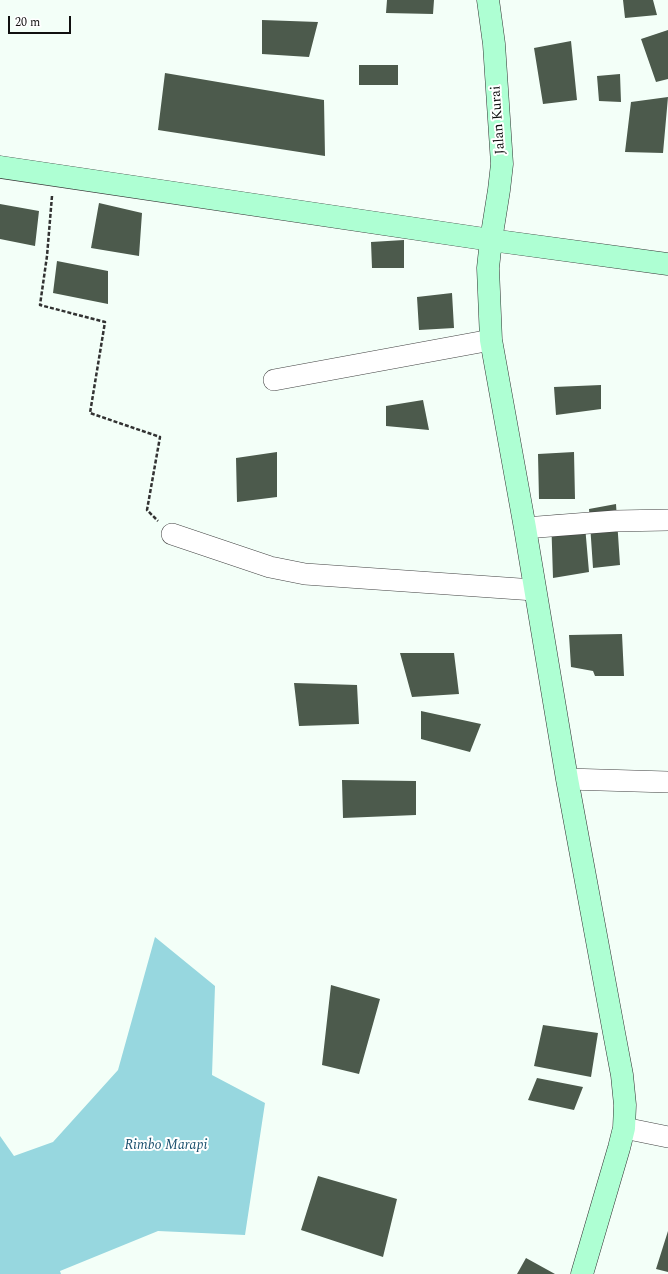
<!DOCTYPE html>
<style>
body{margin:0}
#map{position:relative;width:668px;height:1274px;overflow:hidden;background:#f3fff8;font-family:Spectral,serif}
canvas{display:block}
.scale{position:absolute;left:8px;top:16px;width:63px;height:18px;box-sizing:border-box;border:2px solid #101010;border-top:0;padding-left:5px;font-size:12px;line-height:14px;white-space:nowrap;color:#101010;-webkit-text-stroke:3px #fff;paint-order:stroke}
</style>
<div id="map">
<canvas width="668" height="1274"></canvas>
<div class="scale">20 m</div>
</div>
<script>
const g = document.querySelector('canvas').getContext('2d');
g.lineJoin = 'round';
function fill(path, color) { g.fillStyle = color; g.fill(path, 'evenodd'); }
const poly = rows => new Path2D(rows.map(r => 'M' + r).join(''));
function strokePath(path, color, width, dash) { g.strokeStyle = color; g.lineWidth = width; g.lineCap = dash ? 'butt' : 'round'; g.setLineDash(dash || []); g.stroke(path); }
function label(font, color, halo, rows, align = 'center') {
  g.font = font + ' Spectral,serif'; g.lineWidth = 4; g.setLineDash([]); g.textBaseline = 'middle'; g.strokeStyle = halo; g.fillStyle = color; for (const [text, x, y, turn = 0] of rows) {
    g.save(); g.translate(x, y); g.rotate((+turn || 0) * Math.PI / 180); g.textAlign = isNaN(turn) ? turn : align; if (halo) g.strokeText(text, 0, 0); g.fillText(text, 0, 0); g.restore();
  }
}
fill(poly([
 [155,937,215,986,212,1075,265,1103,245,1235,158,1231,60,1271,61,1274,0,1274,0,1136,14,1156,53,1142,118,1070]
]), '#97d7df');
fill(poly([
 [387,0,434,0,433,14,386,13],
 [623,0,653,0,657,15,625,18],
 [262,20,318,22,309,57,262,54],
 [668,30,668,79,656,82,641,39],
 [571,41,577,100,543,104,534,48],
 [359,65,398,65,398,85,359,85],
 [165,73,324,100,325,156,158,130],
 [620,74,621,102,599,101,597,76],
 [668,97,663,153,625,152,631,102],
 [99,203,142,213,139,256,91,248],
 [0,204,39,211,35,246,0,239],
 [404,240,404,268,372,268,371,242],
 [57,261,108,271,108,304,53,293],
 [452,293,454,328,419,330,417,297],
 [601,385,601,409,556,415,554,387],
 [423,400,429,430,386,426,386,406],
 [277,452,277,497,237,502,236,458],
 [574,452,575,499,539,499,538,454],
 [616,504,620,565,593,568,589,509],
 [584,514,589,572,553,578,551,515],
 [622,634,624,676,595,676,593,671,571,667,569,635],
 [400,653,454,653,459,694,412,697],
 [294,683,357,685,359,724,299,726],
 [421,711,481,724,470,752,421,739],
 [342,780,416,781,416,815,343,818],
 [331,985,380,999,359,1074,322,1065],
 [543,1025,598,1033,591,1077,534,1066],
 [537,1078,583,1087,574,1110,528,1100],
 [318,1176,397,1199,383,1257,301,1230],
 [668,1231,668,1272,656,1269],
 [526,1258,555,1274,517,1274]
]), '#4c5a4c');
const street = poly([
 [274,380,491,340],
 [525,528,615,521,668,520],
 [172,534,270,567,305,574,534,590],
 [567,779,668,782],
 [624,1128,668,1137]
]);
const secondary = poly([
 [488,0,494,44,502,164,499,190,491,240,488,268,491,340,525,528,567,779,615,1038,622,1075,625,1105,624,1128,619,1148,582,1274],
 [0,167,491,240,668,264]
]);
strokePath(street, '#434343', 22);
strokePath(secondary, '#323232', 23);
strokePath(poly([
 [52,196,47,256,40,305,105,322,90,413,160,437,147,510,158,521]
]), '#323232', 2.5, [4, 2]);
strokePath(street, '#fff', 21);
strokePath(secondary, '#aeffd3', 22);
label('14px', '#101010', '#fff', [
 ["Jalan Kurai",499,120,-94]
]);
label('italic 14px', '#1b506e', '#fff', [
 ["Rimbo Marapi",166,1146]
]);
</script>
